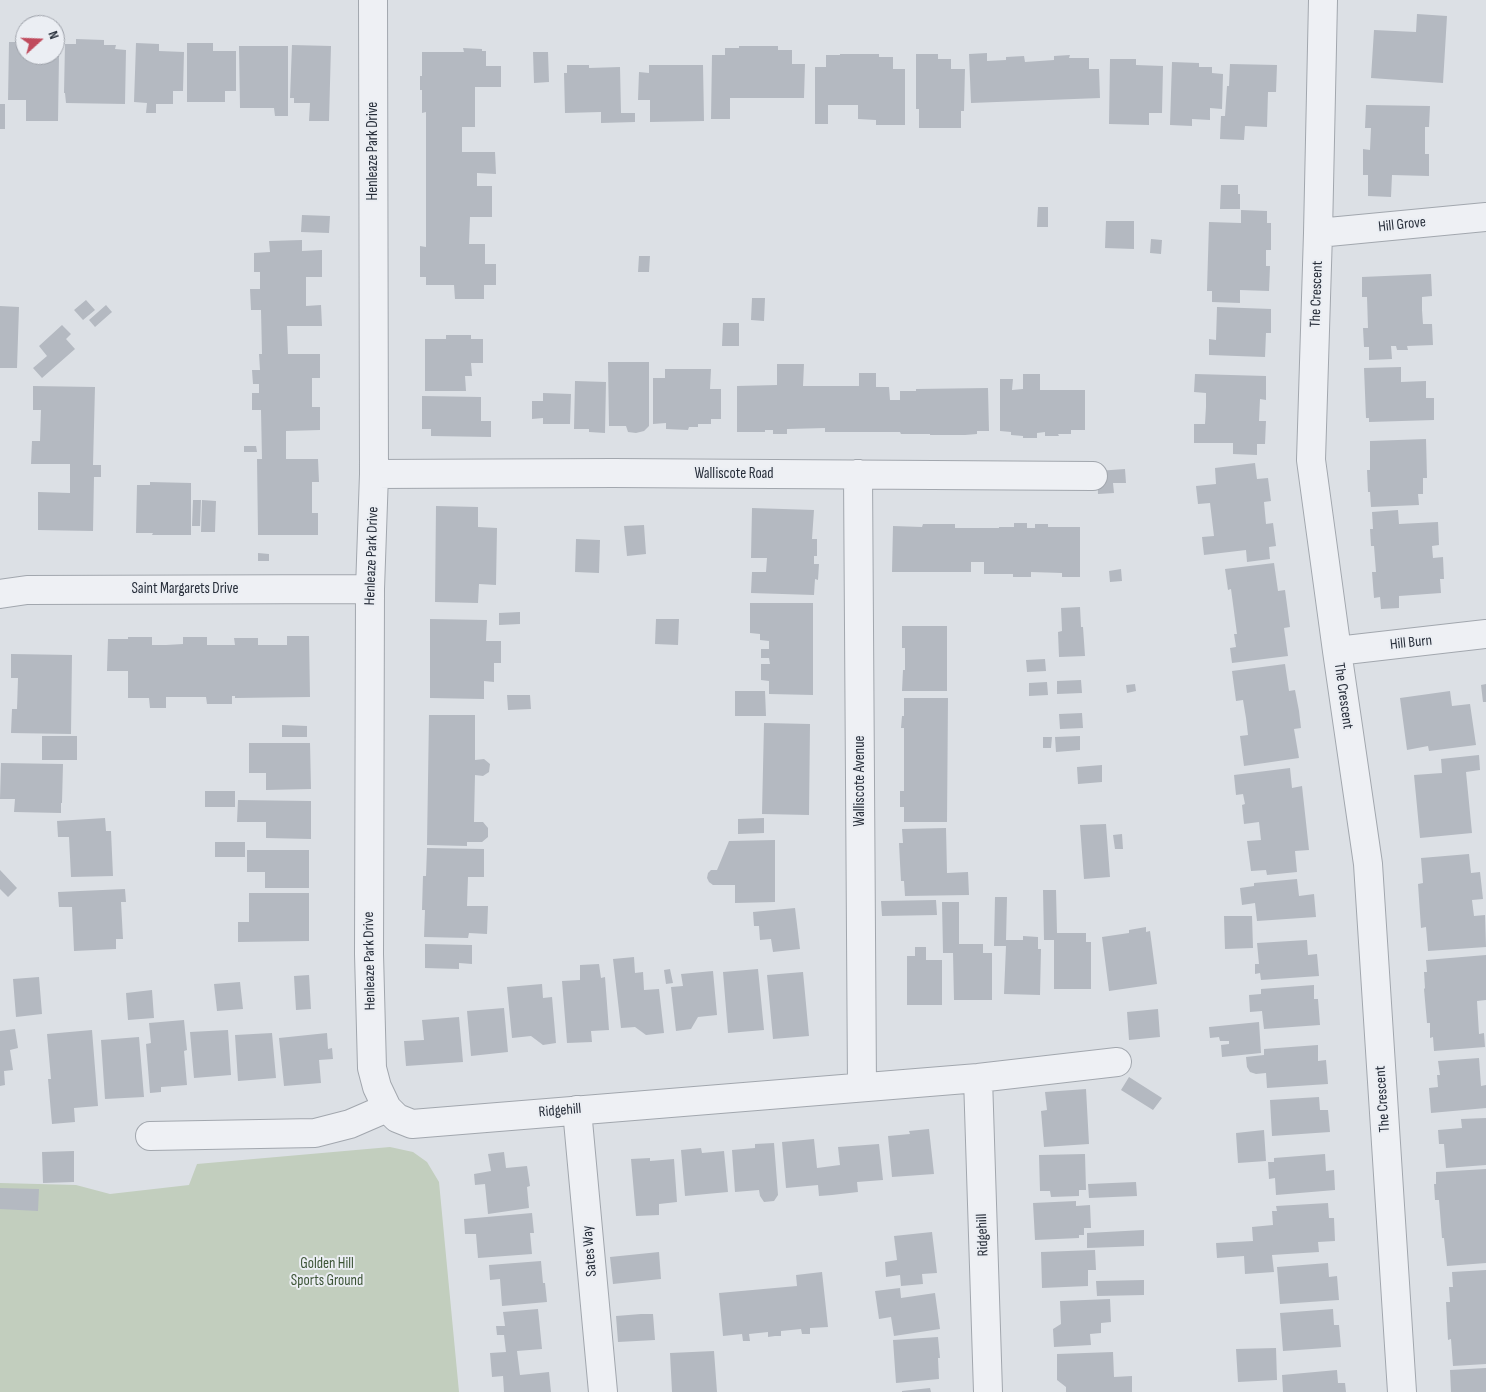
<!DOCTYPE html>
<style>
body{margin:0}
#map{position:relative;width:1486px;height:1392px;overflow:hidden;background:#dce0e5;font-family:"Sofia Sans Condensed",sans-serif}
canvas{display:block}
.north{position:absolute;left:15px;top:15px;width:50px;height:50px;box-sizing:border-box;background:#ebeef3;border:1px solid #9da1a9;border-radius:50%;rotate:70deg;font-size:14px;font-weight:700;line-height:20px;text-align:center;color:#272e3a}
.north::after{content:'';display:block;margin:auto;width:18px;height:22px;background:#c04b5d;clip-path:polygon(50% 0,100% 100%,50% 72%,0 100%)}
</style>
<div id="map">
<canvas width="1486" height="1392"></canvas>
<div class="north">N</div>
</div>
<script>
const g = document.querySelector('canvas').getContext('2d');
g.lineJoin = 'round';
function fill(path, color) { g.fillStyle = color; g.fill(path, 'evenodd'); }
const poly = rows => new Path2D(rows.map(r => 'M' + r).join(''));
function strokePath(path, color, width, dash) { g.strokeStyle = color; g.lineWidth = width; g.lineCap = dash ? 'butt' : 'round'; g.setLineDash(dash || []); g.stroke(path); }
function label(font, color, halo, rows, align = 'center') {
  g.font = font + ' "Sofia Sans Condensed",sans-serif'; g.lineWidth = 4; g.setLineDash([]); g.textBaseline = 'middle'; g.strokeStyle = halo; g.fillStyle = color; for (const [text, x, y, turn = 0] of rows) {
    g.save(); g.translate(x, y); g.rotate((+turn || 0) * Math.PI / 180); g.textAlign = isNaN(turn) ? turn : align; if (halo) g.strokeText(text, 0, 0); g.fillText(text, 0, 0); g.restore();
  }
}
fill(poly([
 [390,1147,413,1152,427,1162,439,1182,459,1392,0,1392,0,1183,76,1185,110,1194,189,1185,197,1164]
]), '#c2cebe');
fill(poly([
 [1417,14,1447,16,1443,83,1371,78,1374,30,1416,32],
 [76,39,104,40,104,45,116,45,115,49,126,50,125,104,66,103,65,93,64,93,65,44,76,44],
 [9,42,25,42,25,55,59,56,58,121,26,121,26,100,8,100],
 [136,43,159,44,159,51,184,52,183,91,173,91,173,104,156,104,156,113,146,113,147,103,134,102],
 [187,43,213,43,213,51,236,51,236,91,225,91,225,102,187,102],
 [292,45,331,46,329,121,309,121,310,103,294,103,294,98,290,98],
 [239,46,288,46,288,116,275,116,274,108,240,108],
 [739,46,778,46,778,50,792,50,792,64,805,64,804,98,730,98,730,119,711,119,712,55,725,55,725,48,739,48],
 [463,48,482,49,482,51,486,51,486,66,501,66,501,87,475,87,475,127,462,127,462,152,495,152,496,174,477,173,477,186,492,186,492,217,470,217,469,244,485,244,485,264,496,264,496,285,484,285,484,299,455,299,454,285,426,285,426,277,420,277,420,246,426,247,426,112,422,113,422,90,420,90,420,76,422,76,422,52,464,52],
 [533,52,548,52,549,82,534,83],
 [987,53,987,61,1006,60,1006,57,1024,56,1025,62,1054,60,1054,56,1070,55,1069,58,1089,58,1089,69,1099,69,1100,98,971,103,969,54],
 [840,54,879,54,879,57,893,57,893,69,905,69,905,125,876,125,876,120,858,119,858,105,828,105,828,124,815,124,815,67,826,67,826,55,840,55],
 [916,54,938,54,938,59,951,59,951,69,965,69,964,111,961,111,961,128,919,128,919,109,916,109],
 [1110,59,1136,59,1136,65,1163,66,1162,113,1149,113,1149,125,1109,124],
 [1172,62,1199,63,1199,67,1212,67,1212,73,1223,74,1222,109,1210,108,1210,120,1192,119,1192,126,1170,125],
 [1230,64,1277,65,1276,92,1268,92,1267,127,1245,126,1244,140,1220,139,1221,116,1225,116,1227,86,1229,86],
 [567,65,589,65,589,68,620,67,621,113,635,113,635,122,601,123,601,112,565,113,564,73,567,73],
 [649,65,703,65,704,121,650,122,650,100,638,100,639,72,649,73],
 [0,104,5,104,5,129,0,129],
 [1366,105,1430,106,1429,127,1425,127,1425,154,1429,154,1429,176,1392,175,1391,197,1368,196,1368,175,1363,175,1363,149,1370,150,1371,128,1365,128],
 [1221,185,1238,185,1238,194,1240,194,1240,209,1220,209],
 [1038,207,1048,207,1048,227,1037,227],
 [1241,210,1267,211,1267,223,1271,223,1271,250,1266,250,1266,266,1270,266,1269,291,1240,290,1240,303,1212,302,1212,291,1207,291,1209,222,1241,223],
 [302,215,330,216,329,233,301,232],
 [1106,221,1134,221,1134,249,1105,248],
 [1151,239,1162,240,1161,254,1150,253],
 [302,240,302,251,322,250,322,277,306,277,306,306,321,305,322,326,287,326,288,354,320,354,320,378,312,378,312,407,320,407,320,430,286,431,286,459,318,459,319,482,312,482,312,513,318,513,318,535,258,535,257,459,262,459,261,410,252,410,252,393,259,393,259,384,253,384,252,370,260,370,259,354,262,354,261,310,251,310,250,289,260,289,260,272,254,272,254,253,270,252,269,241],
 [639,256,650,256,649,272,638,272],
 [1431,274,1432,296,1422,297,1422,310,1423,324,1432,324,1433,345,1407,346,1408,350,1397,350,1396,346,1391,346,1392,359,1369,360,1369,347,1364,347,1363,328,1368,328,1367,297,1362,297,1362,277],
 [752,298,765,298,764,321,751,320],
 [86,300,95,310,83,320,74,310],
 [106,305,112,312,95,327,89,320],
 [0,306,19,307,17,368,0,368],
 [1217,307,1271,309,1271,333,1266,333,1265,357,1209,355,1209,339,1216,340],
 [723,323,739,323,739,346,722,346],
 [62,325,71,334,66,339,75,349,42,378,33,368,47,356,39,346],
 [446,335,471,335,471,339,483,339,483,363,471,363,472,376,465,376,466,391,425,391,425,339,446,339],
 [608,362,649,362,649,426,644,431,636,433,628,432,626,426,609,426],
 [777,364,804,364,803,386,859,386,859,373,876,373,876,387,889,387,890,400,900,400,900,391,916,391,916,389,988,388,989,431,977,431,977,434,965,435,930,435,930,434,901,434,900,432,825,432,825,428,787,429,787,434,773,434,773,430,765,430,765,432,737,432,737,386,777,385],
 [1401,367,1401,382,1426,381,1426,398,1434,398,1434,420,1369,422,1369,418,1366,418,1364,368],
 [665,369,711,369,710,389,721,389,721,419,711,419,711,424,698,424,698,427,689,427,688,430,666,429,666,423,653,424,653,378,665,378],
 [1023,374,1040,374,1040,390,1085,390,1085,430,1071,430,1071,434,1058,434,1059,436,1045,436,1045,432,1037,433,1037,438,1023,438,1023,436,1011,435,1011,432,1000,431,1000,379,1013,379,1012,390,1023,389],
 [1195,374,1266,376,1266,400,1260,399,1259,421,1266,421,1265,444,1257,444,1257,455,1233,454,1233,443,1194,443,1194,424,1205,424,1206,407,1206,393,1194,392],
 [575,381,606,382,605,433,589,432,589,429,574,429],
 [33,386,95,387,93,465,101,465,101,477,94,477,93,531,38,530,38,492,70,493,70,464,31,464,32,441,40,441,41,410,33,410],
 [543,393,571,394,570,424,543,424,543,418,532,419,532,401,543,401],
 [422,396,481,397,481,421,491,421,491,437,431,436,431,429,422,429],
 [1426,439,1427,478,1423,478,1423,494,1418,494,1419,505,1371,507,1370,492,1368,492,1367,470,1370,470,1370,441],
 [244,446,256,446,257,452,244,452],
 [1255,463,1257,479,1268,478,1271,501,1264,502,1266,524,1273,523,1276,546,1269,547,1270,559,1247,562,1246,550,1204,555,1202,537,1214,536,1210,503,1198,504,1196,486,1216,484,1215,468],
 [1125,469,1126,483,1113,483,1114,493,1098,494,1097,471],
 [150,482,191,483,191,535,152,535,153,533,136,533,137,485,150,485],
 [193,500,201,500,200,526,192,526],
 [202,500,216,501,215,532,201,532],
 [436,506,478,507,478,527,497,528,496,585,479,584,478,603,435,602],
 [752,508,814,510,812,539,817,539,817,556,814,556,814,564,819,564,818,580,815,579,814,595,751,593,752,572,766,572,767,558,751,558],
 [1398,510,1399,524,1438,522,1439,545,1432,546,1433,558,1443,557,1444,579,1440,579,1441,593,1399,596,1399,608,1381,609,1380,597,1374,598,1372,572,1376,572,1374,546,1371,546,1370,529,1373,529,1372,512],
 [1014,523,1027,523,1027,528,1035,528,1035,524,1048,524,1048,527,1080,527,1080,577,1062,577,1062,573,1031,572,1031,577,1013,577,1013,574,984,574,984,562,971,562,971,572,892,572,893,526,922,527,923,524,955,524,955,528,999,528,999,527,1014,527],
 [644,525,646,554,627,556,624,526],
 [576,539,600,540,599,573,575,572],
 [258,553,269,554,269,561,258,561],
 [1274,563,1278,591,1285,590,1290,627,1284,628,1288,656,1232,663,1230,648,1236,647,1234,634,1237,634,1231,589,1228,590,1225,569],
 [1121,569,1122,581,1110,582,1109,571],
 [750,603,813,603,813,695,769,694,769,681,761,680,761,664,770,664,769,658,761,658,761,649,769,649,769,641,760,640,760,634,750,633],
 [1080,607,1081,627,1083,627,1085,656,1059,657,1058,632,1062,631,1061,608],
 [520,612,520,624,499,625,499,613],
 [430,619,487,620,486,641,501,641,501,663,494,663,494,682,484,681,484,699,430,698],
 [656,619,679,619,678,645,655,644],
 [902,626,947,626,947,691,902,691,903,670,905,670,905,648,902,648],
 [287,636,309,636,310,697,235,698,235,696,232,696,232,704,207,704,206,697,166,697,166,708,150,708,149,698,128,698,128,671,107,671,108,639,128,639,128,637,152,637,152,645,166,645,183,644,183,637,207,637,207,645,235,645,234,638,258,638,258,645,287,645],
 [11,654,72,655,71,734,11,733,12,709,17,709,18,678,11,678],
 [1045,659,1046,671,1027,672,1026,660],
 [1285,664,1289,691,1295,690,1299,711,1301,728,1294,729,1299,758,1244,766,1240,736,1248,735,1246,718,1243,700,1236,701,1232,671],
 [1081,680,1082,693,1057,694,1057,681],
 [1047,682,1048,695,1029,696,1029,683],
 [1135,684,1136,691,1127,693,1126,685],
 [1486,684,1486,702,1483,702,1481,685],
 [735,691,765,691,766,716,735,716],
 [1450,691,1452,706,1470,704,1476,745,1429,751,1428,746,1407,750,1400,698],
 [507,695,530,695,531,709,508,710],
 [904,698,948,698,947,822,904,822,904,807,900,807,900,791,904,791,904,728,901,728,902,716,904,716],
 [1082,713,1083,728,1060,729,1059,714],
 [429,715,475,715,475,760,484,759,490,764,489,772,483,776,475,775,474,822,483,822,488,828,488,837,482,842,467,842,467,846,427,845],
 [764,723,810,724,809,815,762,814],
 [282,725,307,726,307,737,282,737],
 [42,736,77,736,77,760,42,760],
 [1080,736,1080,750,1056,752,1055,737],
 [1043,737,1052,737,1051,748,1043,748],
 [249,743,310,743,311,789,266,790,266,773,249,773],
 [1479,755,1480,770,1466,772,1472,833,1420,838,1414,775,1442,773,1441,759],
 [1,763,63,764,62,803,61,803,61,813,14,812,15,799,0,799],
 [1102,765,1102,782,1078,784,1077,767],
 [1290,768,1292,788,1302,786,1309,850,1295,851,1297,872,1267,875,1266,870,1251,871,1247,841,1261,840,1259,822,1244,824,1242,805,1245,804,1243,794,1236,795,1234,775],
 [205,791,235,791,235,807,205,807],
 [238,800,311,801,311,839,266,838,266,822,237,822],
 [105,818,106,831,111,831,113,876,71,877,69,837,58,837,57,821],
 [764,818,764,833,738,834,738,819],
 [1106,824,1110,877,1084,879,1080,825],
 [946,828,947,873,968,872,969,895,905,896,904,881,901,881,900,863,899,843,903,843,902,829],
 [1122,834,1123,849,1115,849,1113,835],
 [775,840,775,902,735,903,735,885,713,885,709,882,707,878,708,873,711,870,717,870,729,841],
 [215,842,245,842,245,857,215,857],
 [427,848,484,849,484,877,468,877,467,906,488,906,487,934,469,933,468,938,424,937,425,910,422,910,423,876,426,876],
 [247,850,309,850,309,888,265,888,265,872,247,872],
 [1469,854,1471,873,1480,872,1483,899,1472,900,1474,916,1485,915,1486,947,1428,951,1426,927,1421,928,1418,884,1423,883,1421,858],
 [0,870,17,888,8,897,0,889],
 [1297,879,1299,896,1314,894,1316,917,1257,921,1255,903,1242,905,1240,888,1254,886,1254,883],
 [125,889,126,902,121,902,123,939,116,939,116,949,74,951,72,907,59,907,58,892],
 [1043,890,1056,890,1057,933,1086,933,1086,942,1091,942,1091,989,1054,989,1054,940,1044,940],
 [249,893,309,893,309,941,238,942,238,922,249,922],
 [995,897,1007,897,1006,940,1023,940,1023,936,1038,937,1038,949,1041,949,1040,995,1004,994,1006,946,994,946],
 [936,900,937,915,882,916,881,901],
 [942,902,959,902,959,944,983,944,983,953,992,953,992,1000,954,1000,953,953,943,953],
 [795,908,800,949,773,952,771,939,760,940,759,926,754,926,753,912],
 [1224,916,1252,916,1253,948,1225,949],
 [1146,927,1146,932,1150,931,1157,984,1109,991,1102,937,1129,933,1129,930],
 [1307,940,1308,955,1317,954,1319,976,1261,980,1260,973,1255,974,1255,964,1259,964,1257,943],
 [425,944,472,945,472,964,459,963,459,969,425,968],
 [915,947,926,947,926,960,942,960,942,1005,907,1005,907,956,915,956],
 [1486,955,1486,1000,1477,1001,1479,1034,1484,1033,1485,1047,1434,1051,1433,1037,1430,1038,1430,1023,1427,1023,1424,989,1425,988,1424,972,1427,972,1426,960],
 [634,957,635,973,643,972,644,990,659,989,664,1033,646,1035,635,1027,621,1028,613,959],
 [599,964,601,978,605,977,609,1030,591,1031,592,1042,567,1043,562,981,580,980,580,965],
 [670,969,673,983,666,984,664,970],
 [758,969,764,1030,728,1033,723,972],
 [713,971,717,1015,698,1017,691,1029,676,1031,671,987,683,986,681,974],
 [803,972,809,1036,773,1039,767,975],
 [309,975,311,1009,296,1010,294,976],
 [39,977,42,1014,16,1017,13,979],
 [240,982,243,1009,217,1011,214,984],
 [542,984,543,998,552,997,556,1043,543,1045,531,1036,512,1038,507,987],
 [1314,985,1314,999,1318,999,1320,1025,1264,1029,1262,1011,1250,1012,1249,995,1261,994,1261,989],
 [152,990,154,1018,128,1020,126,993],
 [504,1008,508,1052,471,1056,467,1011],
 [1158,1009,1160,1037,1129,1040,1127,1012],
 [459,1017,463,1062,406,1066,404,1041,424,1040,422,1020],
 [184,1020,187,1050,184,1051,187,1085,161,1087,161,1092,150,1093,146,1044,151,1043,149,1023],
 [1259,1022,1261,1053,1222,1057,1221,1045,1229,1044,1229,1041,1220,1041,1219,1037,1210,1038,1209,1027],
 [15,1029,18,1048,10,1050,13,1070,4,1071,5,1085,0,1086,0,1031],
 [92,1030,98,1106,74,1108,75,1122,52,1124,48,1079,51,1079,47,1034],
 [228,1030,231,1075,194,1078,190,1032],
 [272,1033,276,1078,238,1081,235,1035],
 [327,1033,328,1049,332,1048,333,1059,319,1060,321,1083,284,1086,279,1038],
 [139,1037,144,1097,105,1099,101,1040],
 [1318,1045,1318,1061,1326,1060,1328,1084,1267,1088,1266,1073,1256,1074,1250,1072,1247,1067,1246,1057,1264,1055,1264,1049],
 [1479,1058,1481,1086,1486,1085,1486,1108,1431,1113,1429,1088,1438,1087,1437,1075,1440,1075,1438,1061],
 [1129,1077,1162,1098,1153,1110,1121,1090],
 [1086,1089,1089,1144,1044,1147,1041,1111,1047,1110,1045,1092],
 [1319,1097,1320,1110,1328,1110,1330,1132,1272,1136,1270,1100],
 [1486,1118,1486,1165,1446,1168,1444,1144,1439,1144,1438,1130,1462,1128,1461,1119],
 [929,1129,934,1174,892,1177,888,1136,910,1134,909,1131],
 [1264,1130,1266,1161,1238,1163,1236,1133],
 [814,1139,817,1168,840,1165,838,1147,879,1144,883,1180,857,1182,858,1192,832,1195,819,1196,818,1185,786,1188,782,1142],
 [774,1143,778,1195,774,1201,764,1202,760,1196,759,1190,735,1192,732,1150,755,1148,755,1144],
 [701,1148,702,1153,724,1151,728,1192,685,1196,681,1150],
 [74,1151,74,1182,43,1183,42,1152],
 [504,1152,506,1168,527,1166,530,1186,527,1187,529,1208,488,1214,485,1184,475,1185,474,1174,491,1171,488,1154],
 [1085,1154,1086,1190,1079,1190,1079,1196,1051,1197,1050,1191,1040,1191,1039,1155],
 [1325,1154,1326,1171,1334,1170,1335,1190,1276,1195,1275,1178,1269,1179,1268,1162,1274,1162,1274,1158],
 [650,1158,650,1161,674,1159,677,1202,659,1204,659,1215,636,1216,631,1159],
 [1486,1169,1486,1263,1447,1266,1444,1238,1442,1238,1439,1200,1435,1200,1434,1184,1436,1184,1436,1172],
 [1136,1182,1137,1196,1089,1198,1088,1184],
 [0,1188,39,1189,38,1211,0,1209],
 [1076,1201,1076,1206,1090,1205,1091,1228,1084,1228,1084,1235,1079,1235,1079,1238,1035,1240,1033,1203],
 [1328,1203,1329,1218,1334,1218,1335,1241,1318,1242,1319,1252,1272,1255,1274,1272,1245,1274,1244,1256,1217,1258,1216,1243,1253,1241,1252,1227,1273,1225,1272,1211,1277,1211,1276,1206],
 [532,1213,534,1233,530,1233,532,1254,478,1258,476,1234,465,1234,464,1219],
 [1144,1230,1144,1246,1087,1248,1087,1233],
 [932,1232,937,1273,922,1274,923,1284,901,1286,900,1275,886,1277,885,1262,897,1260,894,1236],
 [1095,1250,1096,1270,1088,1270,1088,1286,1042,1288,1041,1252],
 [659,1252,661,1279,613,1284,610,1257],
 [541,1261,543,1283,545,1283,547,1302,502,1306,500,1279,490,1280,489,1265],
 [1328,1263,1329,1277,1337,1276,1339,1300,1280,1304,1277,1267],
 [1486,1270,1486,1364,1453,1366,1451,1339,1448,1340,1446,1302,1450,1302,1449,1287,1453,1287,1452,1272],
 [822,1272,828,1327,810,1328,810,1334,802,1334,801,1329,781,1331,781,1336,775,1336,768,1337,768,1332,749,1334,750,1341,743,1341,742,1334,723,1336,719,1293,797,1286,796,1275],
 [1144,1280,1144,1295,1097,1296,1096,1281],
 [900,1288,901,1298,935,1293,940,1329,894,1336,891,1317,879,1319,875,1291],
 [1110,1299,1111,1322,1101,1323,1101,1333,1090,1334,1091,1345,1054,1347,1053,1329,1061,1324,1060,1301],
 [538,1309,542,1349,517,1351,520,1375,549,1372,551,1392,504,1392,503,1376,492,1377,490,1353,506,1352,504,1335,497,1335,496,1326,505,1326,503,1312],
 [1333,1309,1334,1325,1339,1325,1341,1347,1283,1351,1280,1313],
 [641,1314,653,1314,655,1340,618,1342,616,1316],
 [938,1337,940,1358,938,1358,939,1379,896,1383,893,1340],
 [1276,1348,1277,1380,1238,1382,1236,1349],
 [714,1351,717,1392,672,1392,670,1353],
 [1113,1352,1114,1377,1132,1376,1132,1392,1066,1392,1066,1387,1057,1380,1057,1354],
 [1486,1368,1486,1392,1451,1392,1450,1370],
 [1337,1370,1338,1383,1345,1383,1346,1392,1283,1392,1282,1375],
 [930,1388,931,1392,902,1392,902,1391]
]), '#b4b9c1');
const minor = poly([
 [373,0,374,474,370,589,369,954,372,1068,377,1087,387,1108,397,1118,412,1124,978,1078,1117,1062],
 [1323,0,1318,233,1311,460,1337,651,1368,864,1402,1392],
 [1318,233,1486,217],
 [374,474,613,473,1093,476],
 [858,474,862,1087],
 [0,594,27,590,370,589],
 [1337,651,1486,634],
 [978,1078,988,1392],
 [577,1110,603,1392],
 [150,1136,315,1133,350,1124,387,1108]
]);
strokePath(minor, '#a2a7ae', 30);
strokePath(minor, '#eef0f4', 28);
label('15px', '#272e3a', '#ebeef3', [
 ["Henleaze Park Drive",373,151,-90],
 ["Hill Grove",1402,225,-6],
 ["The Crescent",1317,294,-88],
 ["Walliscote Road",734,474],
 ["Henleaze Park Drive",372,556,-88],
 ["Saint Margarets Drive",185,589],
 ["Hill Burn",1411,643,-6],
 ["The Crescent",1343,696,82],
 ["Walliscote Avenue",860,781,-90],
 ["Henleaze Park Drive",370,961,-91],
 ["The Crescent",1383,1099,-94],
 ["Ridgehill",560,1111,-5],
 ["Ridgehill",983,1235,-92],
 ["Sates Way",590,1251,-95]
]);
label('15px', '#3c5436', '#ebeef3', [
 ["Golden Hill",327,1264],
 ["Sports Ground",327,1281]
]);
</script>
